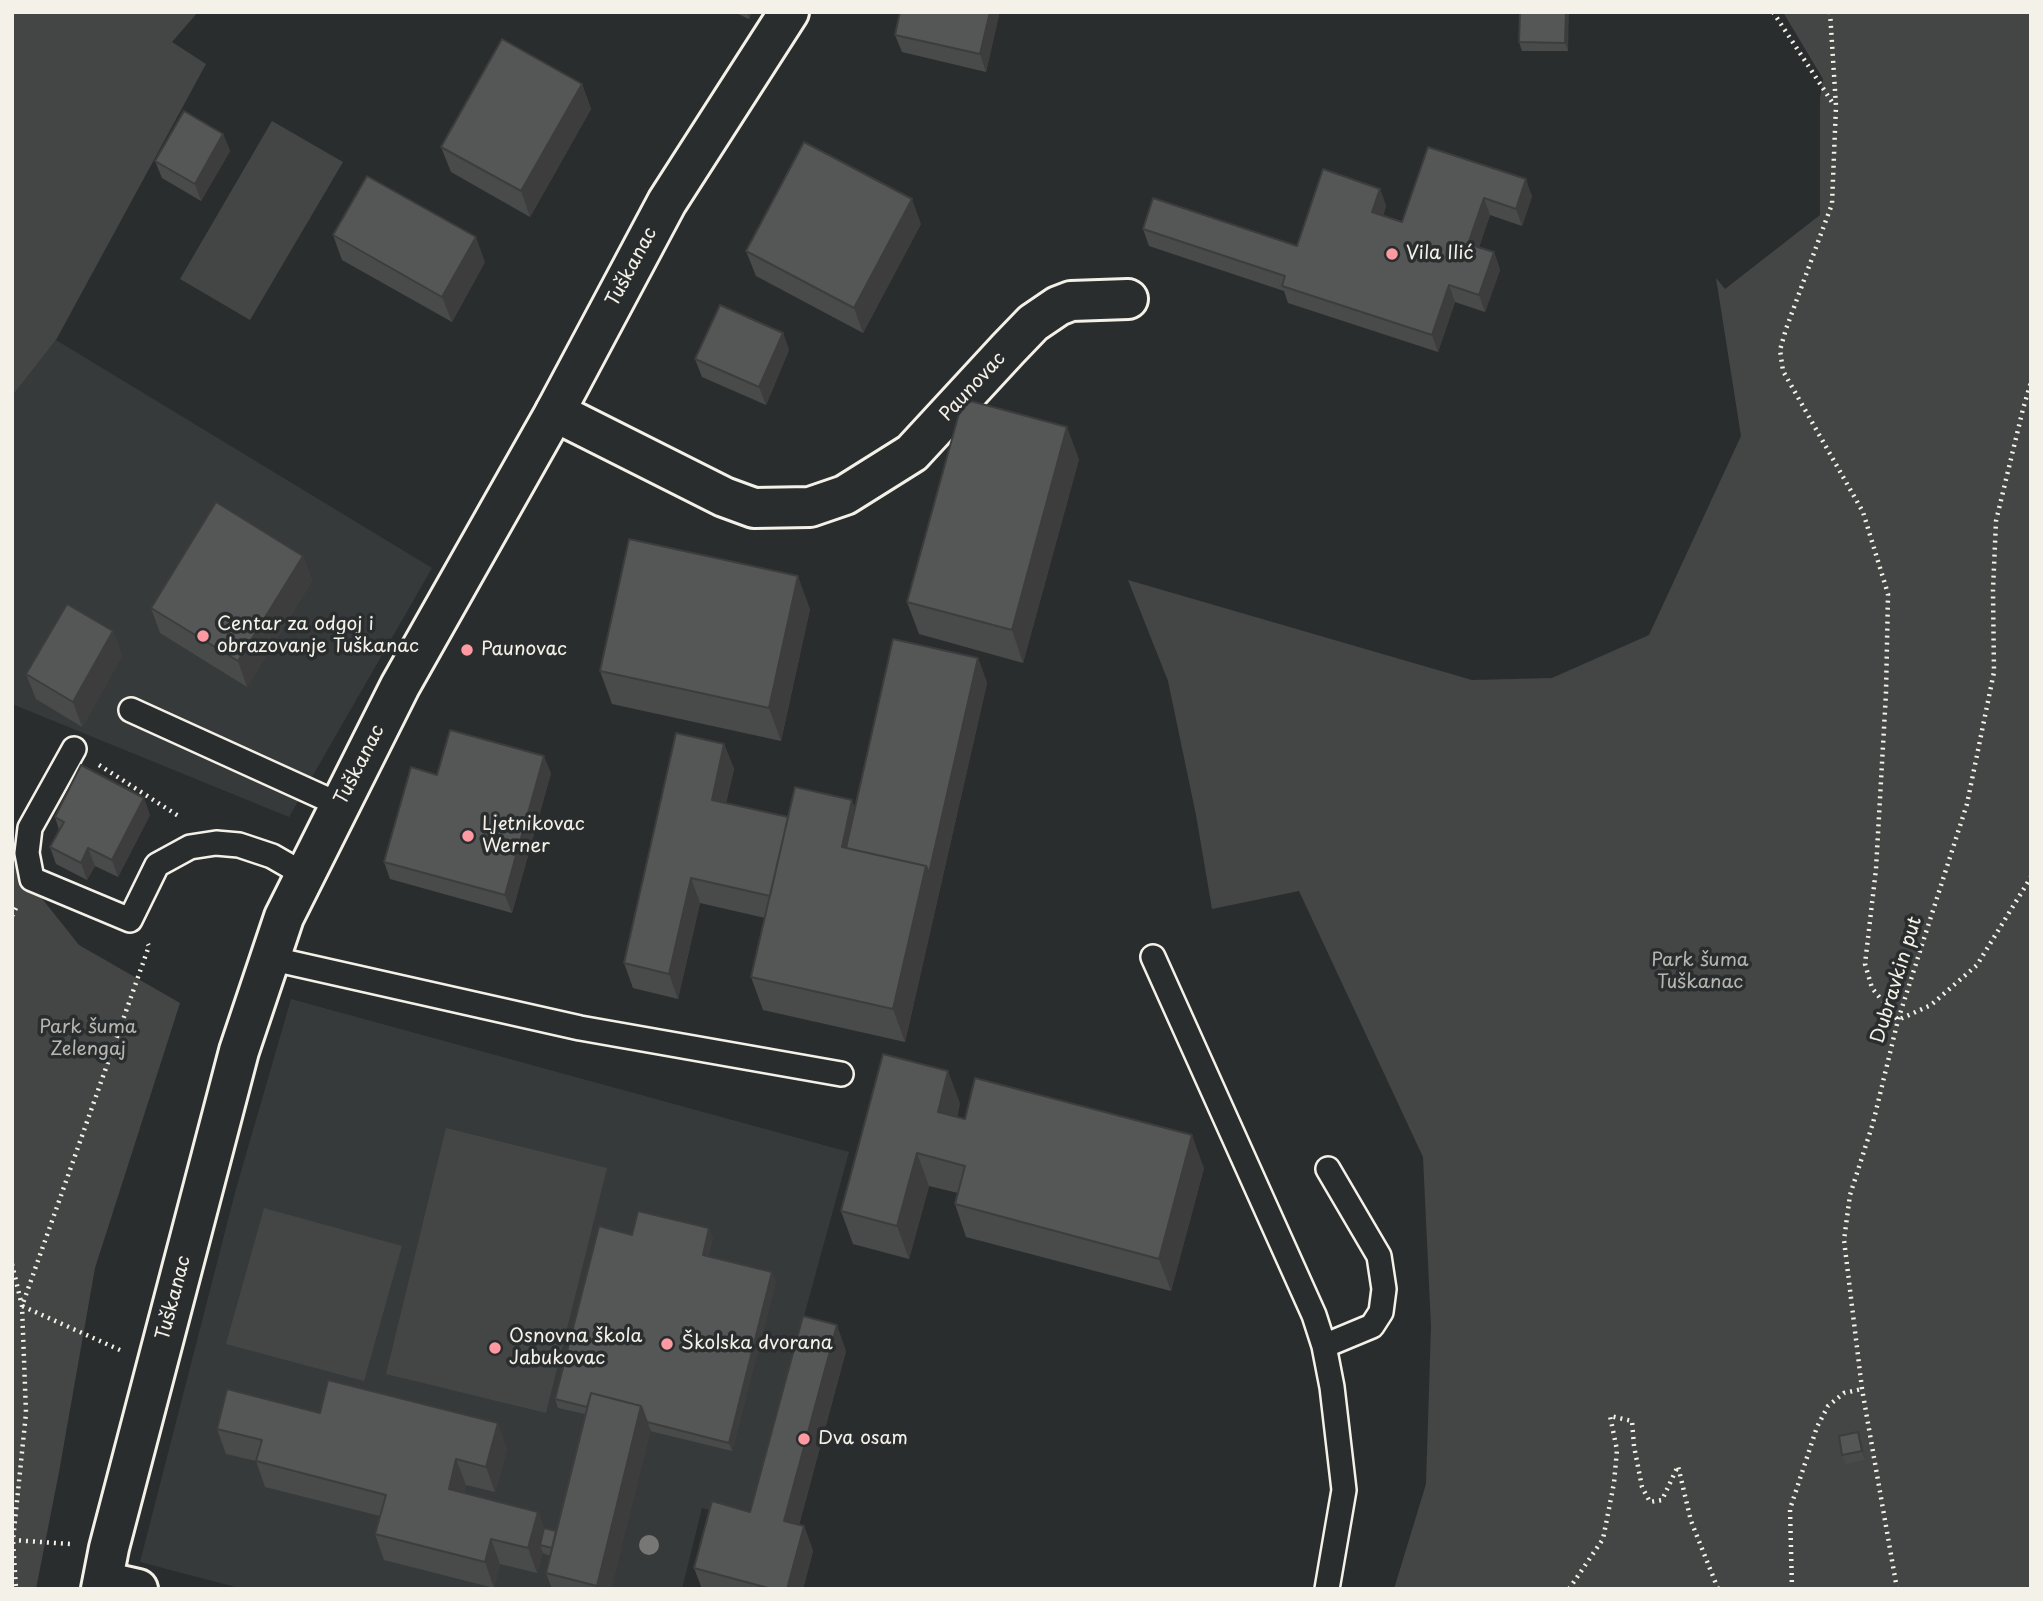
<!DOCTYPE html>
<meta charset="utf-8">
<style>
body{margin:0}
#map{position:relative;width:2043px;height:1601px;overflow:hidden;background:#2a2d2e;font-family:"Playpen Sans",sans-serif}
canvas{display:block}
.frame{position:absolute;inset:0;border:14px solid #f4f1e8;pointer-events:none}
</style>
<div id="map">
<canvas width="2043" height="1601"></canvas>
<div class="frame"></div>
</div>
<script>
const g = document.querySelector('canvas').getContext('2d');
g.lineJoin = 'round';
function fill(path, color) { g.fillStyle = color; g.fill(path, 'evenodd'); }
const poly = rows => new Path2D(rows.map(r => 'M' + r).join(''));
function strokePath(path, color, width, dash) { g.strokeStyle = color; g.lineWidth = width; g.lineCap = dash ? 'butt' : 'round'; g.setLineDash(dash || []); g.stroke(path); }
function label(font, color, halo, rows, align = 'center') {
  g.font = font + ' "Playpen Sans",sans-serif'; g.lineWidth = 7; g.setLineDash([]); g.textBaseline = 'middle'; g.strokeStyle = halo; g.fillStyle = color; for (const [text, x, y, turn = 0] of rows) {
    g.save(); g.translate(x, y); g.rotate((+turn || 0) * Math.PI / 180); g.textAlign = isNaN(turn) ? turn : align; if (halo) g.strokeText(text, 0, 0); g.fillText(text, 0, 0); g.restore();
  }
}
fill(poly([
 [56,340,432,568,289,817,12,704,12,396],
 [291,999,849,1152,748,1520,702,1508,682,1589,243,1589,140,1562,236,1189]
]), '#373a3a');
fill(poly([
 [12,12,198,12,172,42,206,64,56,340,12,396],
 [1783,12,2031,12,2031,1589,1394,1589,1426,1484,1431,1326,1423,1157,1299,891,1212,909,1196,815,1168,681,1128,580,1472,680,1552,678,1649,635,1741,436,1716,278,1725,289,1820,215,1820,98,1823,79],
 [272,121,343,162,250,320,180,279],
 [12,861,79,945,180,1003,95,1268,59,1472,36,1589,12,1589],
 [446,1128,607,1168,546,1413,386,1374],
 [264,1208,402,1246,364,1381,226,1344]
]), '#444645');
const service = poly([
 [131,710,340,805],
 [74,749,30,828,27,853,32,879,130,920,157,865,190,847,216,843,239,845,272,856,305,875],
 [1153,957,1314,1315,1324,1346,1332,1387,1344,1490,1327,1589],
 [269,958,580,1028,841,1074],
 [1324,1346,1372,1326,1381,1312,1384,1289,1379,1256,1328,1169]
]);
const minor = poly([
 [555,412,724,497,754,508,810,507,845,495,912,453,1008,349,1033,323,1058,306,1071,301,1128,299],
 [103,1581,138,1589]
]);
const tertiary = poly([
 [101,1589,109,1548,239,1051,284,917,400,686,555,412,667,202,789,12]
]);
strokePath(service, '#f4f1e8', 28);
strokePath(minor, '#f4f1e8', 44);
strokePath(tertiary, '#f4f1e8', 44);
strokePath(poly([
 [1773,12,1834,105],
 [1830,12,1836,106,1832,204,1786,329,1780,350,1783,371,1863,512,1888,594,1886,693,1876,869,1865,964,1872,988,1898,1020,1931,1005,1977,965,2031,877],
 [99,765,180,817],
 [12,916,18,904],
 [12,1264,22,1306,26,1413,13,1540,16,1589],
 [120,1350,22,1306,149,946,148,944],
 [12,1540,70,1544],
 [1569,1589,1603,1539,1614,1483,1617,1450,1610,1416,1632,1421,1634,1446,1642,1487,1650,1502,1662,1500,1678,1466,1691,1521,1718,1589],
 [1792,1589,1790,1509,1817,1427,1828,1406,1844,1393,1862,1389],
 [1897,1589,1862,1389,1844,1240,1850,1195,1873,1123,1898,1020,1967,804,1994,672,1993,590,1996,521,2023,409,2031,382]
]), '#f4f1e8', 4.5, [2, 5]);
strokePath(service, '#2a2d2e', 23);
strokePath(minor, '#2a2d2e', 38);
strokePath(tertiary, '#2a2d2e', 38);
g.fillStyle = '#777875';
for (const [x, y] of [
 [649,1545]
]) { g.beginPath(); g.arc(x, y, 10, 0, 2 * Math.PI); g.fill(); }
fill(poly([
 [734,12,752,12,749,19],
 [1520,12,1568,12,1568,51,1522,51,1519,42],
 [999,15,986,72,902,52,895,35],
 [582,84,591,109,530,217,451,172,441,147],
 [223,134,230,151,201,201,162,178,155,161],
 [1428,147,1532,196,1522,226,1490,215,1479,247,1494,252,1500,270,1485,312,1455,302,1438,352,1288,303,1284,291,1149,246,1143,229,1297,246,1380,189,1386,206,1383,216,1402,222],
 [921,224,863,333,756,276,746,251],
 [333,235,485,262,452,322,342,260],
 [783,333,789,350,766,405,702,377,695,359],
 [1079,459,1023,663,919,634,907,602],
 [303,556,312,581,247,687,160,633,151,608],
 [810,609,781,741,612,704,600,671],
 [113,631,122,656,82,727,36,699,26,674],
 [978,658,987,683,905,1042,763,1010,751,977,765,918,700,903,678,999,633,988,624,963,724,744,734,769,726,803,788,817,855,808],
 [551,773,512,913,390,879,384,862,437,775],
 [150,815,118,877,95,866,87,880,56,864,50,847,59,830,55,817],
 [960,1103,957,1117,1204,1168,1171,1291,966,1237,955,1204,958,1193,929,1186,909,1259,853,1244,841,1211],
 [632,1235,713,1237,708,1256,776,1281,732,1451,650,1431,611,1589,552,1589,546,1573,550,1556,543,1553,537,1573,500,1564,494,1588,384,1560,375,1534,380,1516,265,1487,256,1461,226,1454,217,1429,320,1413,507,1448,495,1492,466,1485,464,1493,538,1512,544,1528,556,1531,585,1414,558,1408,555,1399],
 [846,1351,799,1525,804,1526,813,1551,803,1589,702,1589,694,1568,750,1512],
 [1858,1432,1861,1441,1865,1460,1846,1464,1842,1455]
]), '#494b4a');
fill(poly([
 [747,12,752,12,749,19],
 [990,12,998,12,999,15,986,72,980,54],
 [1566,12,1568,12,1569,14,1568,51,1565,43],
 [582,84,591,109,530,217,521,191],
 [223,134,230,151,201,201,195,184],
 [1526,179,1532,196,1522,226,1516,209],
 [1380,189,1386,206,1379,229,1372,212],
 [1484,198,1490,215,1474,261,1468,244],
 [912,199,921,224,863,333,854,308],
 [476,237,485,262,452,322,442,297],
 [1494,252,1500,270,1485,312,1479,295],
 [1449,285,1455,302,1438,352,1432,335],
 [783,333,789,350,766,405,759,387],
 [1067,427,1079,459,1023,663,1012,630],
 [303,556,312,581,247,687,238,661],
 [798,576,810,609,781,741,769,708],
 [113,631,122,656,82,727,73,702],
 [978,658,987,683,905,1042,893,1009,926,866],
 [724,744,734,769,721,825,712,800],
 [544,756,551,773,512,913,505,895],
 [144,798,150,815,118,877,112,860],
 [852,800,864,833,859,857,842,847],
 [88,848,95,866,87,880,81,863],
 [691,878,700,903,678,999,669,974],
 [948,1071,960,1103,949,1144,938,1112],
 [1192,1135,1204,1168,1171,1291,1159,1259],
 [917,1153,929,1186,909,1259,897,1226],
 [709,1228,713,1237,706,1263,703,1255],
 [772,1272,776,1281,732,1451,729,1443],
 [837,1325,846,1351,793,1546,784,1521],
 [641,1406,651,1431,611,1589,598,1589,597,1586],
 [498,1423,507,1448,495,1492,486,1467],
 [1858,1432,1861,1441,1865,1460,1862,1451],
 [456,1459,466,1485,458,1514,449,1489],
 [538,1512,547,1537,540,1545,543,1553,537,1573,528,1548],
 [804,1526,813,1551,803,1589,787,1589],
 [491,1539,500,1564,494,1588,485,1562]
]), '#3c3d3c');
const building = poly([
 [900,12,990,12,980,54,895,35,900,12],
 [1520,12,1566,12,1565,43,1519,42,1520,12],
 [502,39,582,84,521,191,441,147,502,39],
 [184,111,223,134,195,184,155,161,184,111],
 [804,142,912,199,854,308,746,251,804,142],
 [1428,147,1526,179,1516,209,1484,198,1468,244,1494,252,1479,295,1449,285,1432,335,1282,286,1285,276,1143,229,1153,198,1297,246,1323,169,1380,189,1372,212,1402,222,1428,147],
 [367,176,476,237,442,297,333,235,367,176],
 [720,305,783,333,759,387,695,359,720,305],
 [963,399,1067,427,1012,630,907,602,963,399],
 [216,502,303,556,238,661,151,608,216,502],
 [629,539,798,576,769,708,600,671,629,539],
 [67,604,113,631,73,702,26,674,67,604],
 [893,639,978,658,929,873,926,866,846,848,893,639],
 [450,730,544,756,505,895,384,862,411,767,437,775,450,730],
 [676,733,724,744,712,800,788,817,770,896,691,878,669,974,624,963,676,733],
 [81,765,144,798,112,860,88,848,81,863,50,847,64,822,55,817,81,765],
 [795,787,852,800,842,847,926,866,893,1009,751,977,795,787],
 [883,1054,948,1071,938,1112,965,1119,975,1078,1192,1135,1159,1259,955,1204,965,1166,917,1153,897,1226,841,1211,883,1054],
 [638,1211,709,1228,703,1255,772,1272,729,1443,647,1422,641,1406,591,1393,587,1407,555,1399,599,1226,632,1235,638,1211],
 [803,1316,837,1325,784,1521,804,1526,787,1589,772,1589,694,1568,712,1501,750,1512,803,1316],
 [328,1380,498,1423,486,1467,456,1459,449,1489,538,1512,528,1548,491,1539,485,1562,375,1534,386,1495,256,1461,262,1440,217,1429,227,1389,320,1413,328,1380],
 [591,1393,641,1406,597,1586,546,1573,591,1393],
 [1858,1432,1862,1451,1842,1455,1839,1436,1858,1432],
 [544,1528,556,1531,552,1548,540,1545,544,1528]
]);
fill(building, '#555756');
strokePath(building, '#3c3d3c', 2);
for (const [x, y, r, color] of [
 [1392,254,7,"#ff9aa2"],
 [203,636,7,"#ff9aa2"],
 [467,650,7,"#ff9aa2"],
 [468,836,7,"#ff9aa2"],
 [667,1344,7,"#ff9aa2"],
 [495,1348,7,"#ff9aa2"],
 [804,1439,7,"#ff9aa2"]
]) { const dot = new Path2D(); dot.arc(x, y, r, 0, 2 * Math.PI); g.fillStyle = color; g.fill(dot); strokePath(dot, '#2a2d2e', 2.5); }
label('19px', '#f4f1e8', '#2a2d2e', [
 ["Vila Ilić",1406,254],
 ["Centar za odgoj i",217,625],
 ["obrazovanje Tuškanac",217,647],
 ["Paunovac",481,650],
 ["Ljetnikovac",482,825],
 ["Werner",482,847],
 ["Osnovna škola",509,1337],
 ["Jabukovac",509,1359],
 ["Školska dvorana",681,1344],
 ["Dva osam",818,1439]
], 'left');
label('19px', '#f4f1e8', '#2a2d2e', [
 ["Tuškanac",632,267,-62],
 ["Paunovac",973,387,-47],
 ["Tuškanac",360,765,-63],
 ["Dubravkin put",1897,980,-73],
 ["Tuškanac",174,1298,-75]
]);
label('19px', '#b6b5af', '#2a2d2e', [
 ["Park šuma",1700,961],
 ["Tuškanac",1700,983],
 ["Park šuma",88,1028],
 ["Zelengaj",88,1050]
]);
</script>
